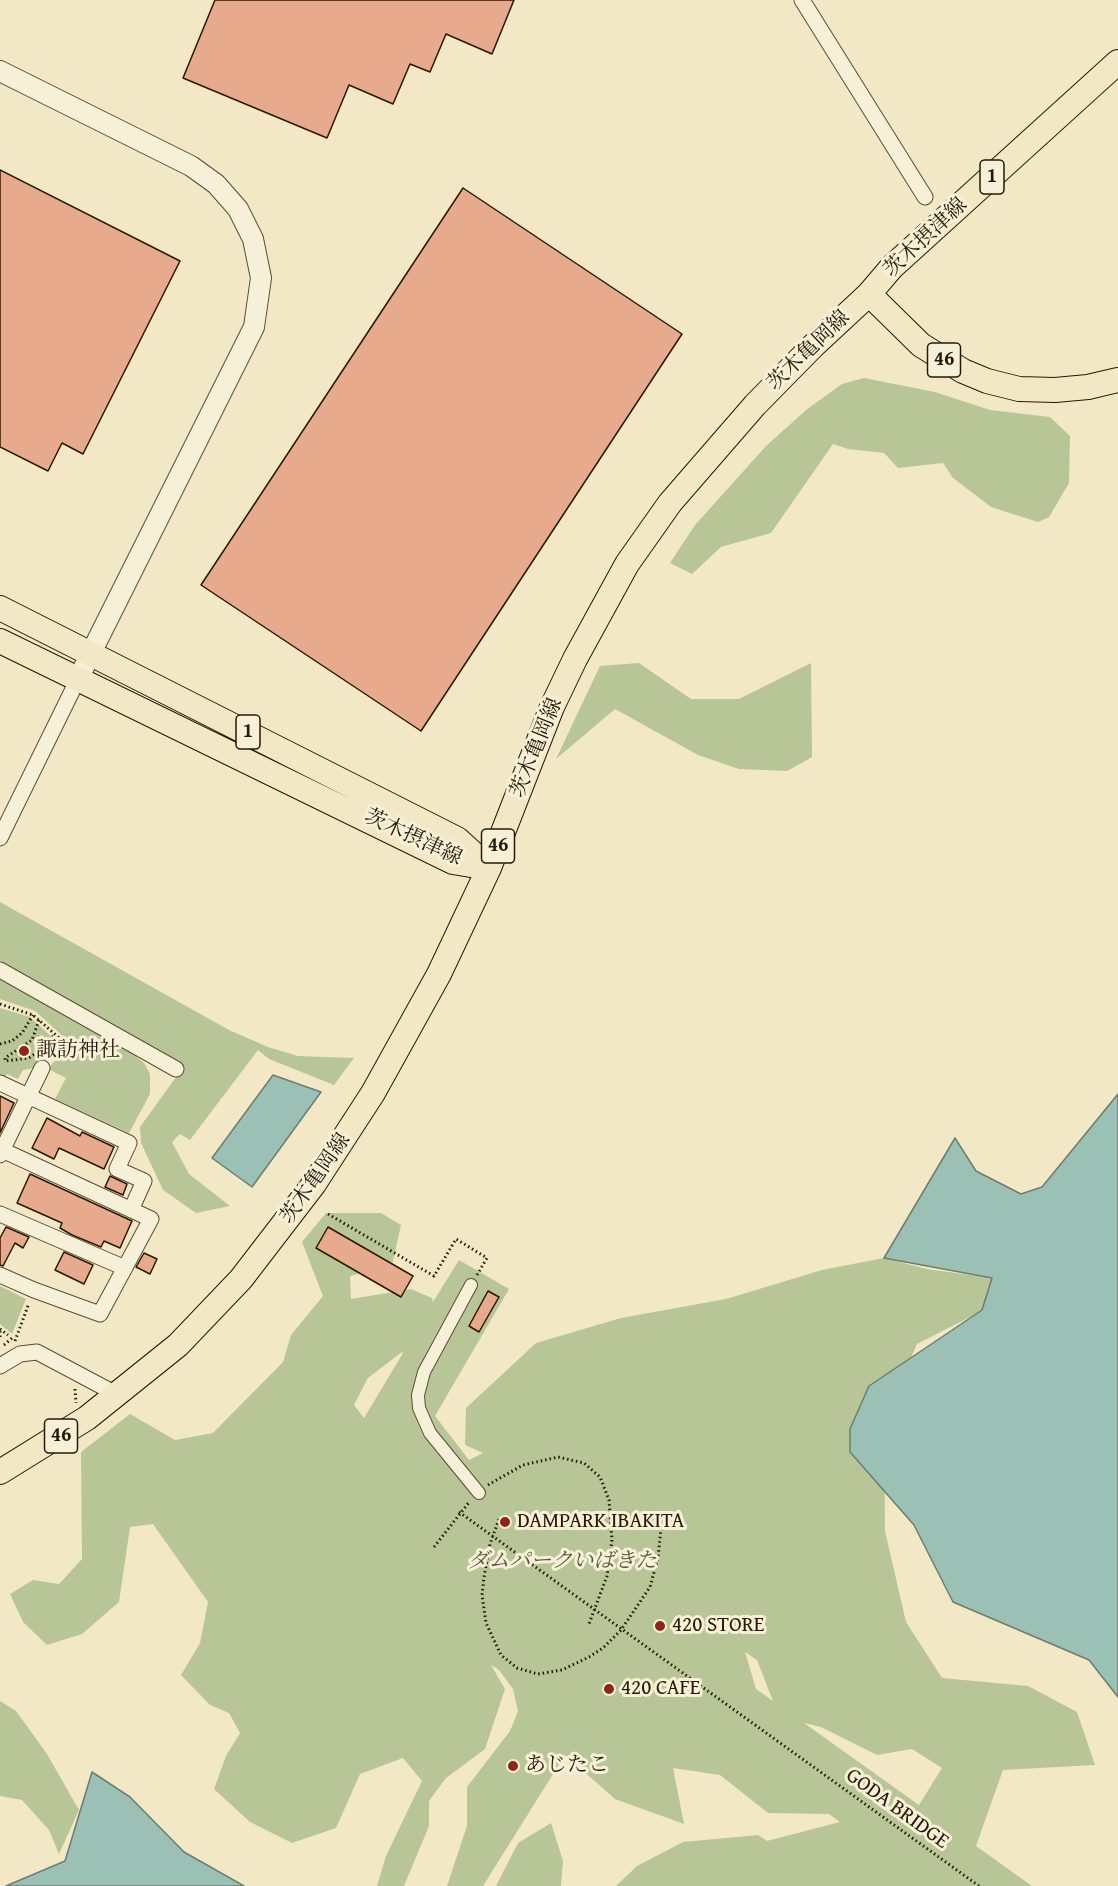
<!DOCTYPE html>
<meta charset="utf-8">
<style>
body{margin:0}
canvas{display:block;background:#f2e8c5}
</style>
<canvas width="1118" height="1886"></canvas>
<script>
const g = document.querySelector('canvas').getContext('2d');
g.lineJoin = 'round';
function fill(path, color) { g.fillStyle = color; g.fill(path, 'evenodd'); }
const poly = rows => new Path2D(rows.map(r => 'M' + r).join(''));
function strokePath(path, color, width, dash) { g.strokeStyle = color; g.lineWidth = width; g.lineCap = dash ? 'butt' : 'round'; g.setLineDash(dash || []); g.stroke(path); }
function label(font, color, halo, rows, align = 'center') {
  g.font = font + ' "Gentium Book Plus","Noto Serif JP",serif'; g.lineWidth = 6; g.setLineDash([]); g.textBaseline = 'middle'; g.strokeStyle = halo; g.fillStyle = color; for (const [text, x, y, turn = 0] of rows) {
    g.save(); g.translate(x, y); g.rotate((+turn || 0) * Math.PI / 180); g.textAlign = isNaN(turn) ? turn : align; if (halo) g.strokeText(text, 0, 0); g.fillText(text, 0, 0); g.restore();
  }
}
fill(poly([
 [864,378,935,392,990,410,1050,417,1070,436,1069,483,1049,517,1038,522,991,507,953,478,943,463,898,468,884,453,848,449,833,444,771,533,721,547,692,574,670,563,695,525,766,446,806,410,842,384],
 [639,663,691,699,739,699,811,663,812,757,787,771,739,769,698,755,615,709,556,759,600,666],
 [0,902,229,1030,268,1047,298,1056,354,1058,334,1085,269,1059,258,1050,190,1140,180,1134,172,1142,189,1174,230,1206,196,1213,163,1190,141,1143,140,1127,184,1066,0,961],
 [0,975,125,1048,144,1063,150,1074,150,1094,129,1133,55,1099,66,1078,48,1069,73,1038,65,1038,35,1011,0,999],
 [0,1008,30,1017,54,1039,38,1056,35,1068,23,1070,18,1079,7,1074,5,1077,0,1075],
 [326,1213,381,1213,401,1225,392,1265,350,1276,351,1299,411,1289,432,1298,433,1302,459,1260,509,1289,435,1416,469,1460,483,1453,465,1445,466,1408,536,1343,621,1318,726,1299,822,1270,884,1258,927,1269,992,1278,982,1311,917,1344,884,1419,885,1531,906,1622,942,1678,1028,1686,1077,1712,1095,1765,1003,1770,976,1846,1032,1886,616,1886,637,1866,683,1842,758,1835,767,1841,840,1822,829,1814,768,1813,720,1775,673,1768,684,1824,615,1799,565,1755,483,1886,447,1886,467,1826,467,1787,510,1731,518,1711,513,1689,499,1670,491,1665,505,1689,485,1749,446,1778,429,1801,429,1826,404,1886,377,1886,386,1856,422,1781,403,1758,360,1774,336,1828,292,1843,250,1822,214,1789,226,1756,240,1733,229,1713,210,1705,181,1675,200,1643,208,1602,153,1524,130,1527,119,1602,82,1634,47,1645,23,1622,10,1594,33,1580,59,1584,82,1559,81,1452,130,1414,175,1440,213,1433,283,1362,291,1335,323,1296,302,1242],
 [402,1352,403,1353,364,1418,354,1405,368,1378],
 [745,1652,757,1660,773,1701,756,1689],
 [804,1723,821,1727,877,1755,912,1749,942,1768,919,1805],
 [0,1286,26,1299,12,1334,0,1324],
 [0,1701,16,1711,47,1754,79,1810,59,1854,49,1830,22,1800,0,1796],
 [551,1823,563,1861,561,1886,496,1886,518,1843]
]), '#b8c697');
const water = poly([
 [273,1075,321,1092,252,1187,212,1158,273,1075],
 [1118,1094,1118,1697,1089,1660,953,1602,914,1525,850,1452,850,1429,869,1386,982,1310,992,1278,884,1258,955,1138,976,1171,1021,1194,1042,1187,1118,1094],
 [92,1772,130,1797,184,1852,244,1886,6,1886,65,1861,92,1772]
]);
fill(water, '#9bc0b6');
strokePath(water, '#6d7d6f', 1.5);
const building = poly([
 [215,0,514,0,492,54,446,34,430,72,410,64,393,104,349,85,327,138,183,78,215,0],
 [0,170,180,261,83,454,62,443,48,471,0,447,0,170],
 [463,188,682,334,421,731,201,585,463,188],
 [0,1096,14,1103,0,1133,0,1096],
 [47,1118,80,1136,82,1132,114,1147,104,1169,59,1148,54,1159,32,1148,47,1118],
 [30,1174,132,1221,120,1248,104,1241,101,1247,72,1235,60,1228,62,1223,17,1203,30,1174],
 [110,1176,127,1184,123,1195,105,1187,110,1176],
 [6,1227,29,1237,23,1248,15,1243,3,1266,0,1265,0,1238,6,1227],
 [328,1227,413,1276,401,1297,316,1248,328,1227],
 [64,1252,93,1265,84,1284,55,1270,64,1252],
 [144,1253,157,1259,150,1274,136,1267,144,1253],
 [488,1291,499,1297,479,1332,469,1326,488,1291]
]);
fill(building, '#e8aa8d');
strokePath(building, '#281804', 1.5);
const pedestrian = poly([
 [471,1285,424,1372,418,1395,419,1408,430,1433,479,1493]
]);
const minor = poly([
 [802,0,925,197],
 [0,838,78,679],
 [0,970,176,1069],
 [0,1083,129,1143,117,1169,144,1181,131,1210],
 [0,1149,151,1219,100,1314,34,1290,0,1275],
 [0,1155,42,1068],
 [0,1214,125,1268],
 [0,1366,20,1354,37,1352,118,1395]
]);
const tertiary = poly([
 [0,71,191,166,216,184,238,209,253,239,261,278,254,327,78,679]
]);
const primary = poly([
 [869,294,921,345,963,371,987,381,1019,389,1055,390,1088,387,1118,380],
 [0,608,457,839,489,868],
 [0,641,453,862,489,868],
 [0,1472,87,1418,178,1345,241,1279,314,1184,373,1093,439,974,489,868,552,707,575,659,627,564,670,503,755,405,813,346,869,294,892,267,1118,62]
]);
strokePath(pedestrian, '#5a4c34', 14);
strokePath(minor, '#5a4c34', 17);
strokePath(tertiary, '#5a4c34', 22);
strokePath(primary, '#281804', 26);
strokePath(poly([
 [0,1004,33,1015,66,1044],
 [39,1020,32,1040,5,1058,5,1061,29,1058,43,1048,55,1034],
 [0,1044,12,1041,22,1033,33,1015],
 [50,1056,62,1046,78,1042],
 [328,1214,434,1276,456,1239,487,1258,477,1275],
 [0,1329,8,1335],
 [0,1331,0,1337],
 [15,1341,29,1303],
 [4,1345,12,1338],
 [75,1389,76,1403],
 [488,1485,523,1465,558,1457,584,1463,600,1477,609,1500,612,1540,607,1576,589,1624],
 [459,1512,979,1886],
 [499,1519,490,1544,484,1577,482,1595,486,1623,501,1655,517,1668,538,1674,562,1670,589,1657,603,1648,621,1630,650,1587,658,1558,661,1528],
 [434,1547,470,1501]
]), '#281804', 3, [1.5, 3]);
strokePath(pedestrian, '#f7f0d9', 12);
strokePath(minor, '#f7f0d9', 15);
strokePath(tertiary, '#f7f0d9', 20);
strokePath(primary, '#f2e8c5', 24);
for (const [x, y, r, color] of [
 [24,1051,6,"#8f2418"],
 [505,1522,6,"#8f2418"],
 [660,1626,6,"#8f2418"],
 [609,1689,6,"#8f2418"],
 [513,1766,6,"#8f2418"]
]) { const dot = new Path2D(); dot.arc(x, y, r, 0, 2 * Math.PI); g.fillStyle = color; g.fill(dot); strokePath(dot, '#f7f0d9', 2); }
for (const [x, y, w] of [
 [992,177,24],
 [944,360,33],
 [248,732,24],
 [498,846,33],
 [61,1436,33]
]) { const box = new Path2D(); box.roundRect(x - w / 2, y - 17, w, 34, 4.5); g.fillStyle = '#f7f0d9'; g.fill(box); strokePath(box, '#281804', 1.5); }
label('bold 20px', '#281804', null, [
 ["1",992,177],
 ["46",944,360],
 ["1",248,732],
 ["46",498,846],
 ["46",61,1436]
]);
label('21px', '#281804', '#f7f0d9', [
 ["茨木摂津線",926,238,-43],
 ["茨木亀岡線",809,351,-44],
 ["茨木亀岡線",537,748,-68],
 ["茨木摂津線",413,838,25],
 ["茨木亀岡線",316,1179,-55],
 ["GODA BRIDGE",897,1809,36]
]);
label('21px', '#281804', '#f7f0d9', [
 ["諏訪神社",36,1051],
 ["DAMPARK IBAKITA",517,1522],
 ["420 STORE",672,1626],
 ["420 CAFE",621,1689],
 ["あじたこ",525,1766]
], 'left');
label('italic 21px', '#5a5537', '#f7f0d9', [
 ["ダムパークいばきた",562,1562]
]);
</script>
